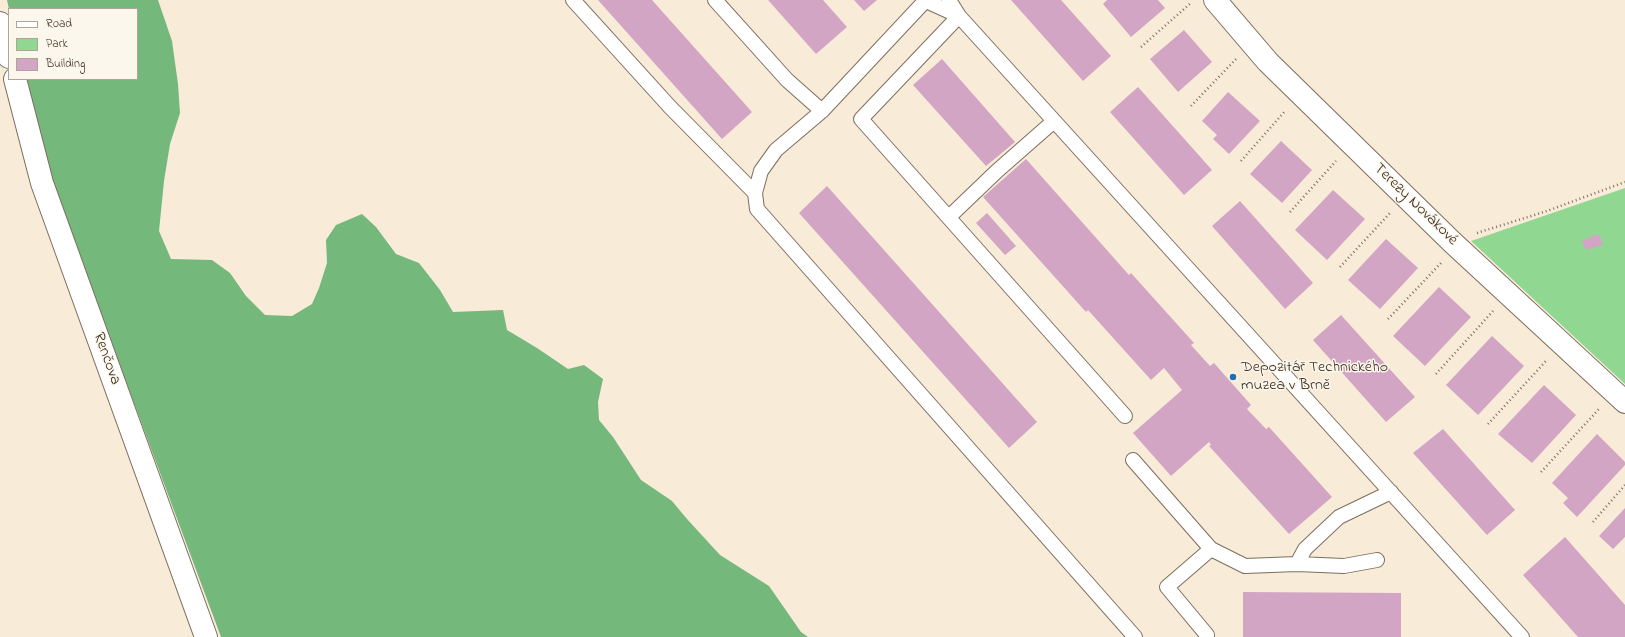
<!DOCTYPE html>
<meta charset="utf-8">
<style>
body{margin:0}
#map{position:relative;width:1625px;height:637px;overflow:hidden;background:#f8ebd8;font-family:"Indie Flower",sans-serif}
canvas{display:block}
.legend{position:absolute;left:8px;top:8px;width:130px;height:72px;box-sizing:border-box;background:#fbf7ec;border:1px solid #aea59a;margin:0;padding:5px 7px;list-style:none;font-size:12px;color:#3b2a1e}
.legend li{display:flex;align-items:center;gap:8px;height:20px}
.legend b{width:20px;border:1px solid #aea59a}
</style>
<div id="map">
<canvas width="1625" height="637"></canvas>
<ul class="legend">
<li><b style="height:5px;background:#fff"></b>Road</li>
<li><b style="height:11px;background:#90d892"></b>Park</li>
<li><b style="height:11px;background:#d3a5c5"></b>Building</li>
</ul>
</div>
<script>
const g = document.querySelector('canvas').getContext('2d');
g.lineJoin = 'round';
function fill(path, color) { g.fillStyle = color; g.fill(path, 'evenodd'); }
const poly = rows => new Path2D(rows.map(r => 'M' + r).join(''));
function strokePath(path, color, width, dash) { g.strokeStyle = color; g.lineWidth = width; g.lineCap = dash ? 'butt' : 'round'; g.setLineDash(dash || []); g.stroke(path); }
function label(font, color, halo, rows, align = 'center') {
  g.font = font + ' "Indie Flower",sans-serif'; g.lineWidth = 3; g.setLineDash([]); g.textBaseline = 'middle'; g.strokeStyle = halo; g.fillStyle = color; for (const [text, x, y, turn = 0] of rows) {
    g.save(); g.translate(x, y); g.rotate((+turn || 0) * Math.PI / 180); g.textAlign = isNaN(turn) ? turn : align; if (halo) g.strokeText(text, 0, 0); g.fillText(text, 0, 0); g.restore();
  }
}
fill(poly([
 [1625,188,1625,384,1471,241]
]), '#90d892');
fill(poly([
 [7,0,158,0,172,41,178,84,180,113,170,144,164,181,159,231,171,259,212,260,230,273,246,296,265,315,292,316,312,304,319,288,327,263,326,240,336,225,362,214,376,227,396,254,419,263,440,290,453,312,503,310,507,330,537,348,568,369,584,365,603,379,598,402,599,420,613,437,641,480,672,501,687,519,720,555,769,586,801,632,808,637,221,637,52,182,27,79,137,79,137,9,9,9]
]), '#74b87c');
fill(poly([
 [598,0,652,0,752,112,722,139],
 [768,0,823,0,847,27,816,54],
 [854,0,877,0,864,11],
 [1011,0,1061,0,1111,56,1083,81],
 [1107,0,1158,0,1165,8,1131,37,1103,4],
 [1184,30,1212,62,1178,92,1150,59],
 [942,59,1015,142,986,166,913,85],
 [1138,87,1212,170,1184,195,1110,112],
 [1228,92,1260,121,1229,154,1213,139,1217,135,1202,121],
 [1281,141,1312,170,1282,203,1250,174],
 [1026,159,1129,275,1131,273,1194,343,1191,345,1210,366,1214,363,1251,405,1247,409,1266,429,1269,427,1332,497,1289,534,1209,446,1211,445,1209,442,1171,476,1133,433,1182,390,1164,368,1151,380,1088,310,1086,312,983,197],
 [827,186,1037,422,1009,448,799,213],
 [1333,190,1365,219,1327,260,1295,230],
 [1240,201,1313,283,1285,309,1212,226],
 [987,213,1016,246,1005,255,976,223],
 [1599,234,1603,245,1586,250,1582,240],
 [1386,239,1418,268,1380,309,1348,280],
 [1439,287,1471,317,1425,366,1393,336],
 [1341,315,1415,397,1386,422,1313,340],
 [1492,336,1524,366,1478,415,1446,385],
 [1544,385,1576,415,1532,463,1498,434],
 [1443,429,1515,510,1487,535,1413,453],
 [1597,434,1625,462,1625,465,1577,517,1563,503,1568,498,1552,483],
 [1625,508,1625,537,1613,549,1599,536],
 [1565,537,1625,605,1625,637,1578,637,1523,575],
 [1243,592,1401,593,1401,637,1243,637]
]), '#d3a5c5');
const lane = poly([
 [573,0,670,107,755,193],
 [715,0,787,80,822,111],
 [924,0,959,16,1522,637],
 [949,0,959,16,861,119,1125,416],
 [925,1,822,111,776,150,761,171,755,193,757,209,1135,637],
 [949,217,997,171,1054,121],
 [1133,460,1211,549,1245,566,1297,564,1344,566,1377,560],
 [1297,564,1305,549,1339,517,1391,492],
 [1207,635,1167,587,1211,549]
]);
const street = poly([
 [1215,0,1268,62,1452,242,1625,402],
 [0,23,9,57],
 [15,79,42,183,206,637]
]);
strokePath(lane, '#7d6e5f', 16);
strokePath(street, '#7d6e5f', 24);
strokePath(poly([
 [1141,47,1192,2],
 [1191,106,1236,59],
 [1241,161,1286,110],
 [1290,212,1336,161],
 [1477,233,1547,211,1625,182],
 [1340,267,1390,213],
 [1388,319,1441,263],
 [1436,374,1493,311],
 [1488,424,1546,361],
 [1541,472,1599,409],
 [1593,522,1625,485]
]), '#7d6e5f', 2.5, [1, 3]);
strokePath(lane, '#fff', 14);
strokePath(street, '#fff', 22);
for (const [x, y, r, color] of [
 [1233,377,4,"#1f6fb2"]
]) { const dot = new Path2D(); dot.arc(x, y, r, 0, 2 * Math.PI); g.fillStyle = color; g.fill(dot); strokePath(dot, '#fbf7ec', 1.5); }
label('16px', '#3b2a1e', '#fbf7ec', [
 ["Terezy Novákové",1415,205,44],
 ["Renčova",106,359,70]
]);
label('16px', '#3b2a1e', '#fbf7ec', [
 ["Depozitář Technického",1241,368],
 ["muzea v Brně",1241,386]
], 'left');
</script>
